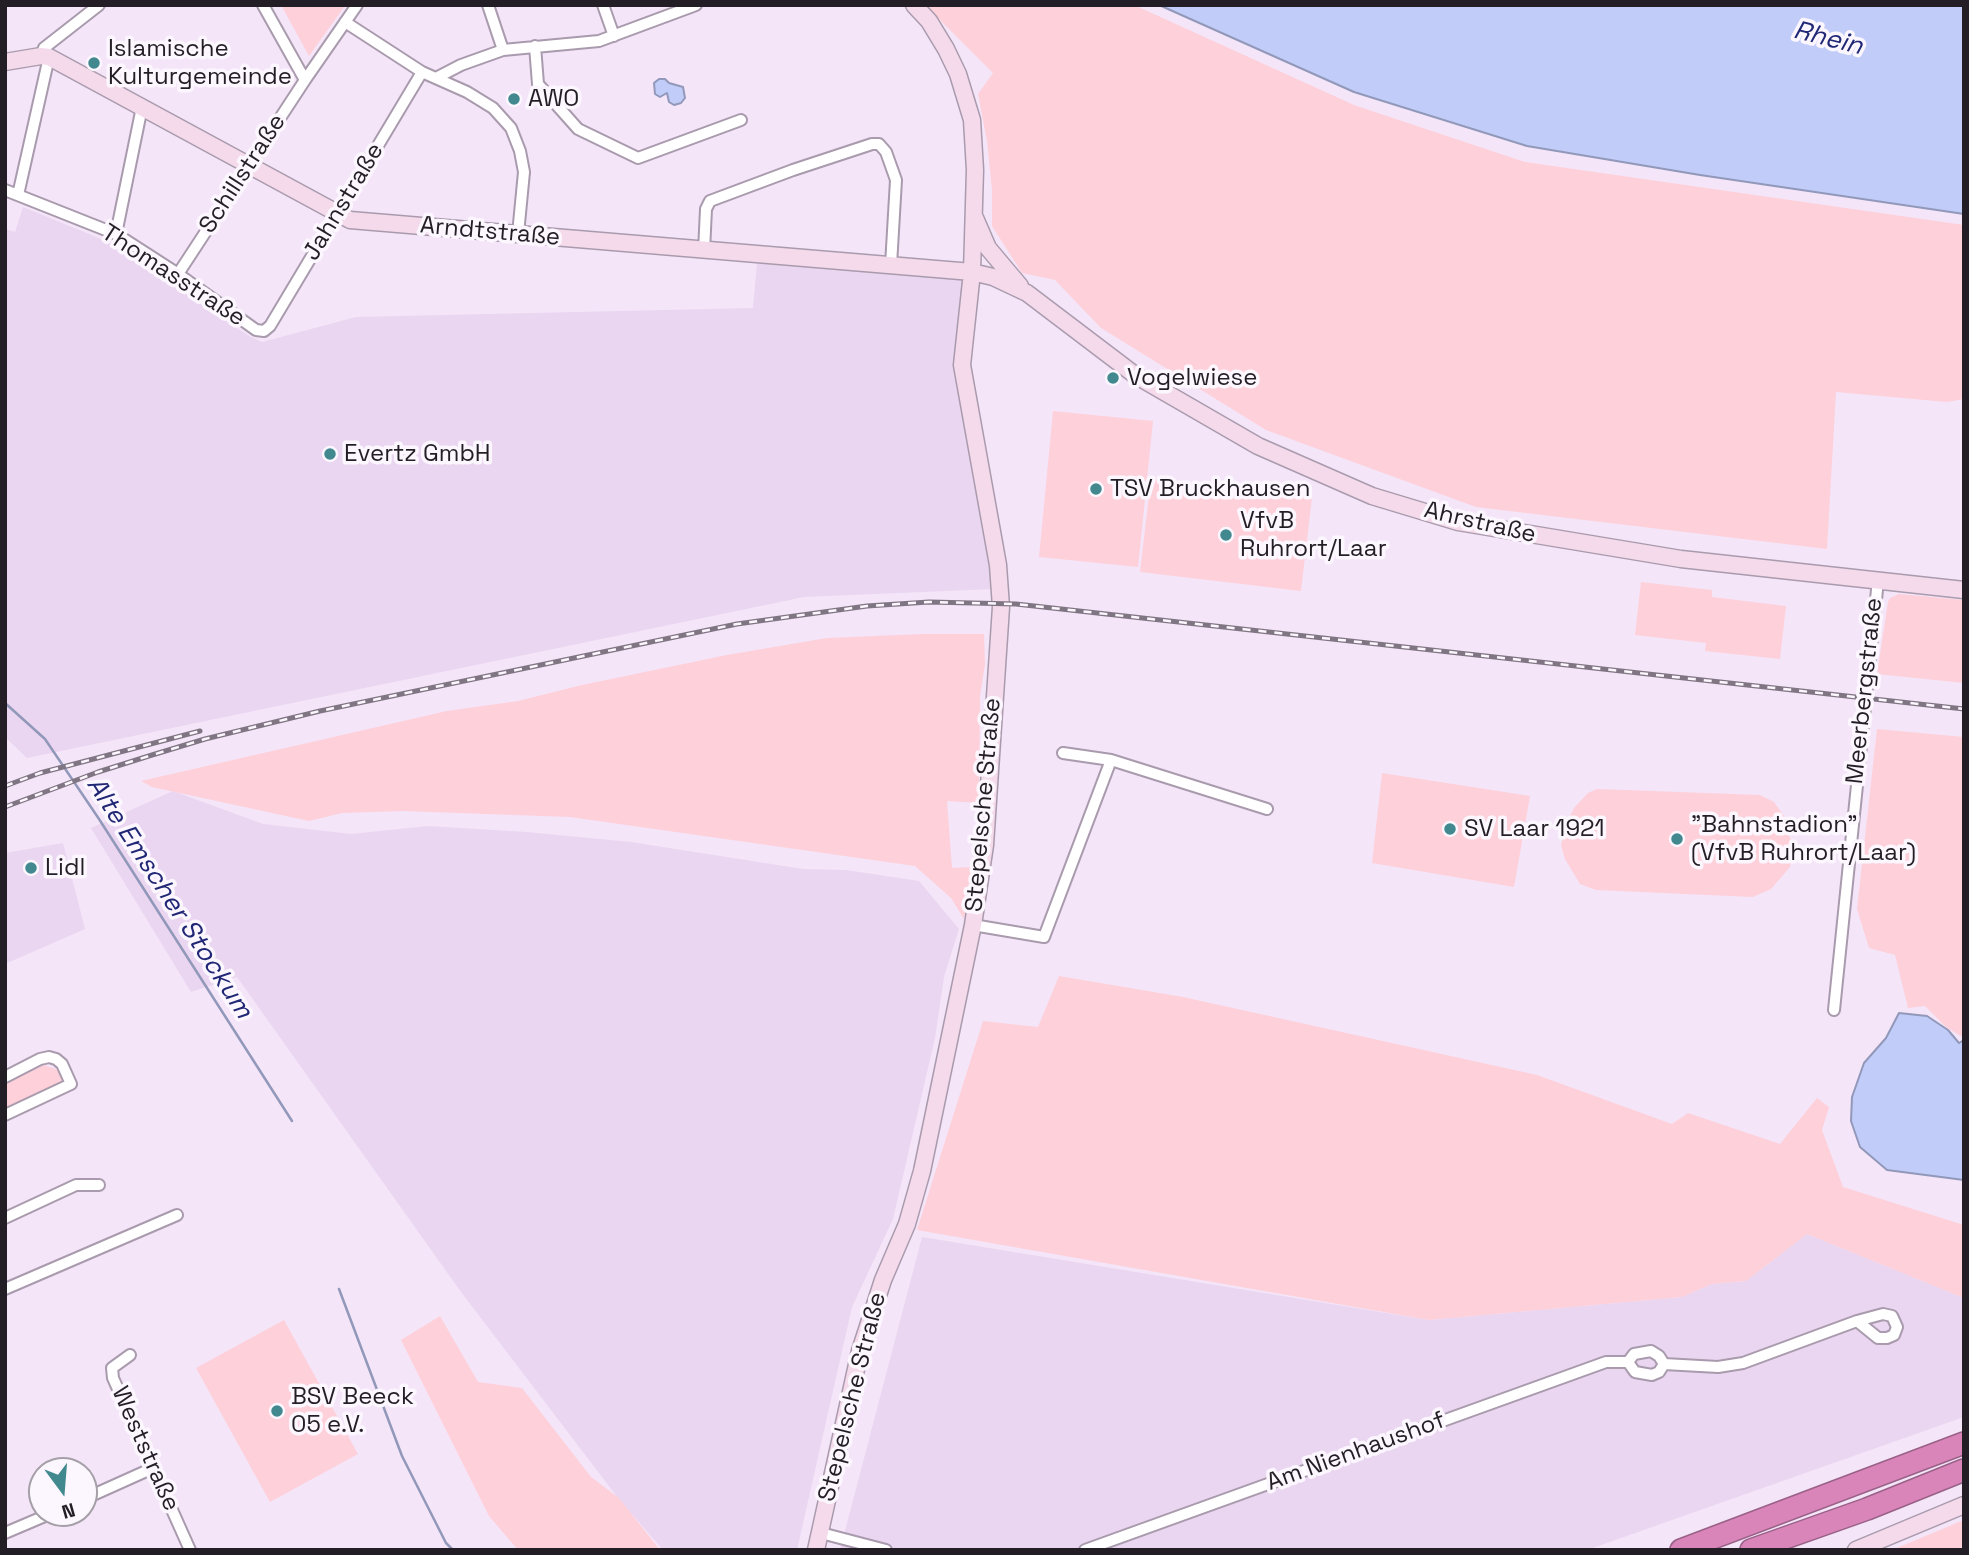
<!DOCTYPE html>
<meta charset="utf-8">
<style>
body{margin:0}
#map{position:relative;width:1969px;height:1555px;overflow:hidden;background:#f4e5f9;font-family:"Space Grotesk",sans-serif}
canvas{display:block}
.frame{position:absolute;inset:0;border:7px solid #231e25;pointer-events:none}
.north{position:absolute;left:28px;top:1457px;width:70px;height:70px;box-sizing:border-box;background:#fcf6fe;border:2px solid #a5a0a7;border-radius:50%;rotate:164deg;font-size:19px;font-weight:700;line-height:28px;text-align:center;color:#231e25}
.north::after{content:'';display:block;margin:auto;width:24px;height:32px;background:#41898f;clip-path:polygon(50% 0,100% 100%,50% 72%,0 100%)}
</style>
<div id="map">
<canvas width="1969" height="1555"></canvas>
<div class="frame"></div>
<div class="north">N</div>
</div>
<script>
const g = document.querySelector('canvas').getContext('2d');
g.lineJoin = 'round';
function fill(path, color) { g.fillStyle = color; g.fill(path, 'evenodd'); }
const poly = rows => new Path2D(rows.map(r => 'M' + r).join(''));
function strokePath(path, color, width, dash) { g.strokeStyle = color; g.lineWidth = width; g.lineCap = dash ? 'butt' : 'round'; g.setLineDash(dash || []); g.stroke(path); }
function label(font, color, halo, rows, align = 'center') {
  g.font = font + ' "Space Grotesk",sans-serif'; g.lineWidth = 7; g.setLineDash([]); g.textBaseline = 'middle'; g.strokeStyle = halo; g.fillStyle = color; for (const [text, x, y, turn = 0] of rows) {
    g.save(); g.translate(x, y); g.rotate((+turn || 0) * Math.PI / 180); g.textAlign = isNaN(turn) ? turn : align; if (halo) g.strokeText(text, 0, 0); g.fillText(text, 0, 0); g.restore();
  }
}
fill(poly([
 [23,207,111,243,249,336,262,342,356,317,753,308,757,263,964,280,955,365,993,589,804,597,27,758,5,737,5,229,15,232],
 [173,791,263,824,351,834,428,826,526,832,631,842,803,869,846,870,919,881,959,929,944,977,935,1038,893,1219,852,1307,797,1550,663,1550,618,1498,461,1292,237,977,191,992,91,828],
 [63,843,85,929,5,964,5,853],
 [1807,1234,1964,1298,1964,1417,1587,1550,840,1550,922,1237,1429,1320,1682,1297,1712,1284,1746,1281]
]), '#ead6f0');
fill(poly([
 [281,5,344,5,344,7,309,56],
 [925,5,1134,5,1354,105,1525,162,1964,225,1964,399,1947,402,1836,392,1827,549,1476,507,1266,430,1101,328,1055,280,1022,273,992,226,992,190,987,141,978,94,993,73],
 [1053,411,1153,421,1138,567,1039,557],
 [1151,478,1312,497,1301,591,1140,572],
 [1641,582,1712,590,1712,597,1786,606,1780,659,1705,651,1706,643,1635,635],
 [1899,594,1964,600,1964,683,1877,674,1888,602,1890,598],
 [923,634,984,634,985,664,980,696,979,803,947,801,952,868,973,867,964,919,951,898,915,866,570,817,403,811,342,813,309,821,152,787,141,781,447,711,518,701,582,685,727,655,827,638],
 [1877,729,1964,737,1964,1038,1946,1027,1925,1006,1908,1008,1895,955,1869,948,1857,909],
 [1382,773,1530,796,1514,887,1372,863],
 [1597,789,1760,795,1774,802,1784,816,1793,848,1790,867,1771,889,1753,897,1596,890,1580,884,1565,859,1561,845,1567,822,1574,808,1588,793],
 [1059,976,1183,997,1537,1075,1672,1124,1688,1113,1780,1144,1817,1098,1829,1107,1822,1130,1843,1187,1964,1225,1964,1298,1807,1234,1746,1281,1712,1284,1682,1297,1429,1320,917,1230,983,1021,1038,1027],
 [44,1065,58,1070,63,1082,5,1111,5,1084],
 [440,1316,478,1382,522,1388,591,1477,619,1498,660,1550,518,1550,489,1516,401,1340],
 [284,1320,358,1454,270,1502,196,1368],
 [1964,1520,1964,1550,1892,1550]
]), '#fed0d9');
const water = poly([
 [1159,5,1964,5,1964,214,1700,175,1527,146,1354,92,1159,5],
 [659,79,665,79,669,83,683,87,685,98,681,103,674,105,669,102,667,93,660,97,655,94,654,83,659,79],
 [1899,1013,1927,1016,1948,1030,1959,1043,1964,1040,1964,1180,1887,1170,1860,1147,1851,1121,1852,1097,1864,1063,1886,1038,1899,1013]
]);
fill(water, '#c1cdf8');
strokePath(water, '#9298b9', 2);
strokePath(poly([
 [5,703,45,739,99,819,292,1121],
 [339,1289,402,1456,446,1543,453,1550]
]), '#9298b9', 2.5);
const street = poly([
 [263,5,305,80],
 [488,5,503,50],
 [603,5,614,36],
 [345,22,422,72,467,92,493,108,511,128,520,151,524,172,518,234],
 [535,46,538,84,578,129,638,158,741,120],
 [41,56,44,48,99,5],
 [436,78,461,65,503,50,599,41,696,5],
 [5,190,116,234,178,274,256,330,264,331,270,326,422,72],
 [18,195,49,57],
 [116,234,142,107],
 [704,251,706,209,710,201,793,170,872,144,879,144,886,152,896,180,891,265],
 [178,274,305,80,357,5],
 [1063,753,1111,760,1267,809],
 [973,925,1044,937,1111,760],
 [1834,1010,1878,580],
 [5,1077,40,1059,49,1057,56,1059,62,1064,71,1084,5,1115],
 [5,1218,76,1185,99,1185],
 [5,1289,177,1215],
 [130,1355,112,1368,113,1378,190,1550],
 [1628,1362,1634,1354,1651,1351,1659,1356,1664,1364],
 [84,1499,153,1468],
 [5,1533,52,1513],
 [821,1533,886,1550],
 [1085,1550,1606,1362,1628,1362,1635,1372,1652,1375,1659,1372,1664,1364,1718,1367,1743,1363,1857,1321,1883,1314,1892,1316,1897,1327,1894,1335,1887,1338,1878,1338,1857,1321]
]);
const secondary = poly([
 [5,62,41,56,49,57,350,220,972,272,993,277,1027,293,1135,375,1258,446,1372,496,1458,522,1681,559,1964,590],
 [975,218,988,248,1020,286],
 [816,1550,860,1351,883,1280,907,1224,922,1171,973,925,985,845,1001,607,998,565,962,365,972,272,975,170,972,120,958,74,946,49,929,21,914,5],
 [1856,1550,1964,1505]
]);
const highway = poly([
 [1681,1550,1964,1443],
 [1751,1550,1867,1509,1964,1470]
]);
strokePath(street, '#a99bad', 14);
strokePath(secondary, '#a99bad', 19);
strokePath(highway, '#996186', 24);
strokePath(street, '#fff', 10);
strokePath(secondary, '#f4daea', 16);
strokePath(highway, '#d985ba', 21);
const rail = poly([
 [5,786,40,773,200,731],
 [5,807,98,772,152,755,205,739,320,711,737,624,867,606,929,602,1016,604,1964,709]
]);
strokePath(rail, '#807683', 5);
strokePath(rail, '#fcf6fe', 2.5, [8]);
for (const [x, y, r, color] of [
 [94,63,7,"#41898f"],
 [514,99,7,"#41898f"],
 [1113,378,7,"#41898f"],
 [330,454,7,"#41898f"],
 [1096,489,7,"#41898f"],
 [1226,535,7,"#41898f"],
 [1450,829,7,"#41898f"],
 [1677,839,7,"#41898f"],
 [31,868,7,"#41898f"],
 [277,1411,7,"#41898f"]
]) { const dot = new Path2D(); dot.arc(x, y, r, 0, 2 * Math.PI); g.fillStyle = color; g.fill(dot); strokePath(dot, '#fcf6fe', 2.5); }
label('24px', '#231e25', '#fcf6fe', [
 ["Islamische",108,49],
 ["Kulturgemeinde",108,77],
 ["AWO",528,99],
 ["Vogelwiese",1127,378],
 ["Evertz GmbH",344,454],
 ["TSV Bruckhausen",1110,489],
 ["VfvB",1240,521],
 ["Ruhrort/Laar",1240,549],
 ["\"Bahnstadion\"",1691,825],
 ["(VfvB Ruhrort/Laar)",1691,853],
 ["SV Laar 1921",1464,829],
 ["Lidl",45,868],
 ["BSV Beeck",291,1397],
 ["05 e.V.",291,1425]
], 'left');
label('24px', '#231e25', '#fcf6fe', [
 ["Schillstraße",243,174,-57],
 ["Jahnstraße",344,202,-59],
 ["Arndtstraße",490,232,5],
 ["Thomasstraße",173,276,33],
 ["Ahrstraße",1480,523,13],
 ["Meerbergstraße",1865,691,-84],
 ["Stepelsche Straße",984,805,-85],
 ["Stepelsche Straße",853,1397,-76],
 ["Weststraße",145,1449,66],
 ["Am Nienhaushof",1356,1452,-20]
]);
label('italic 26px', '#202875', '#fcf6fe', [
 ["Rhein",1828,39,14],
 ["Alte Emscher Stockum",169,898,57]
]);
</script>
